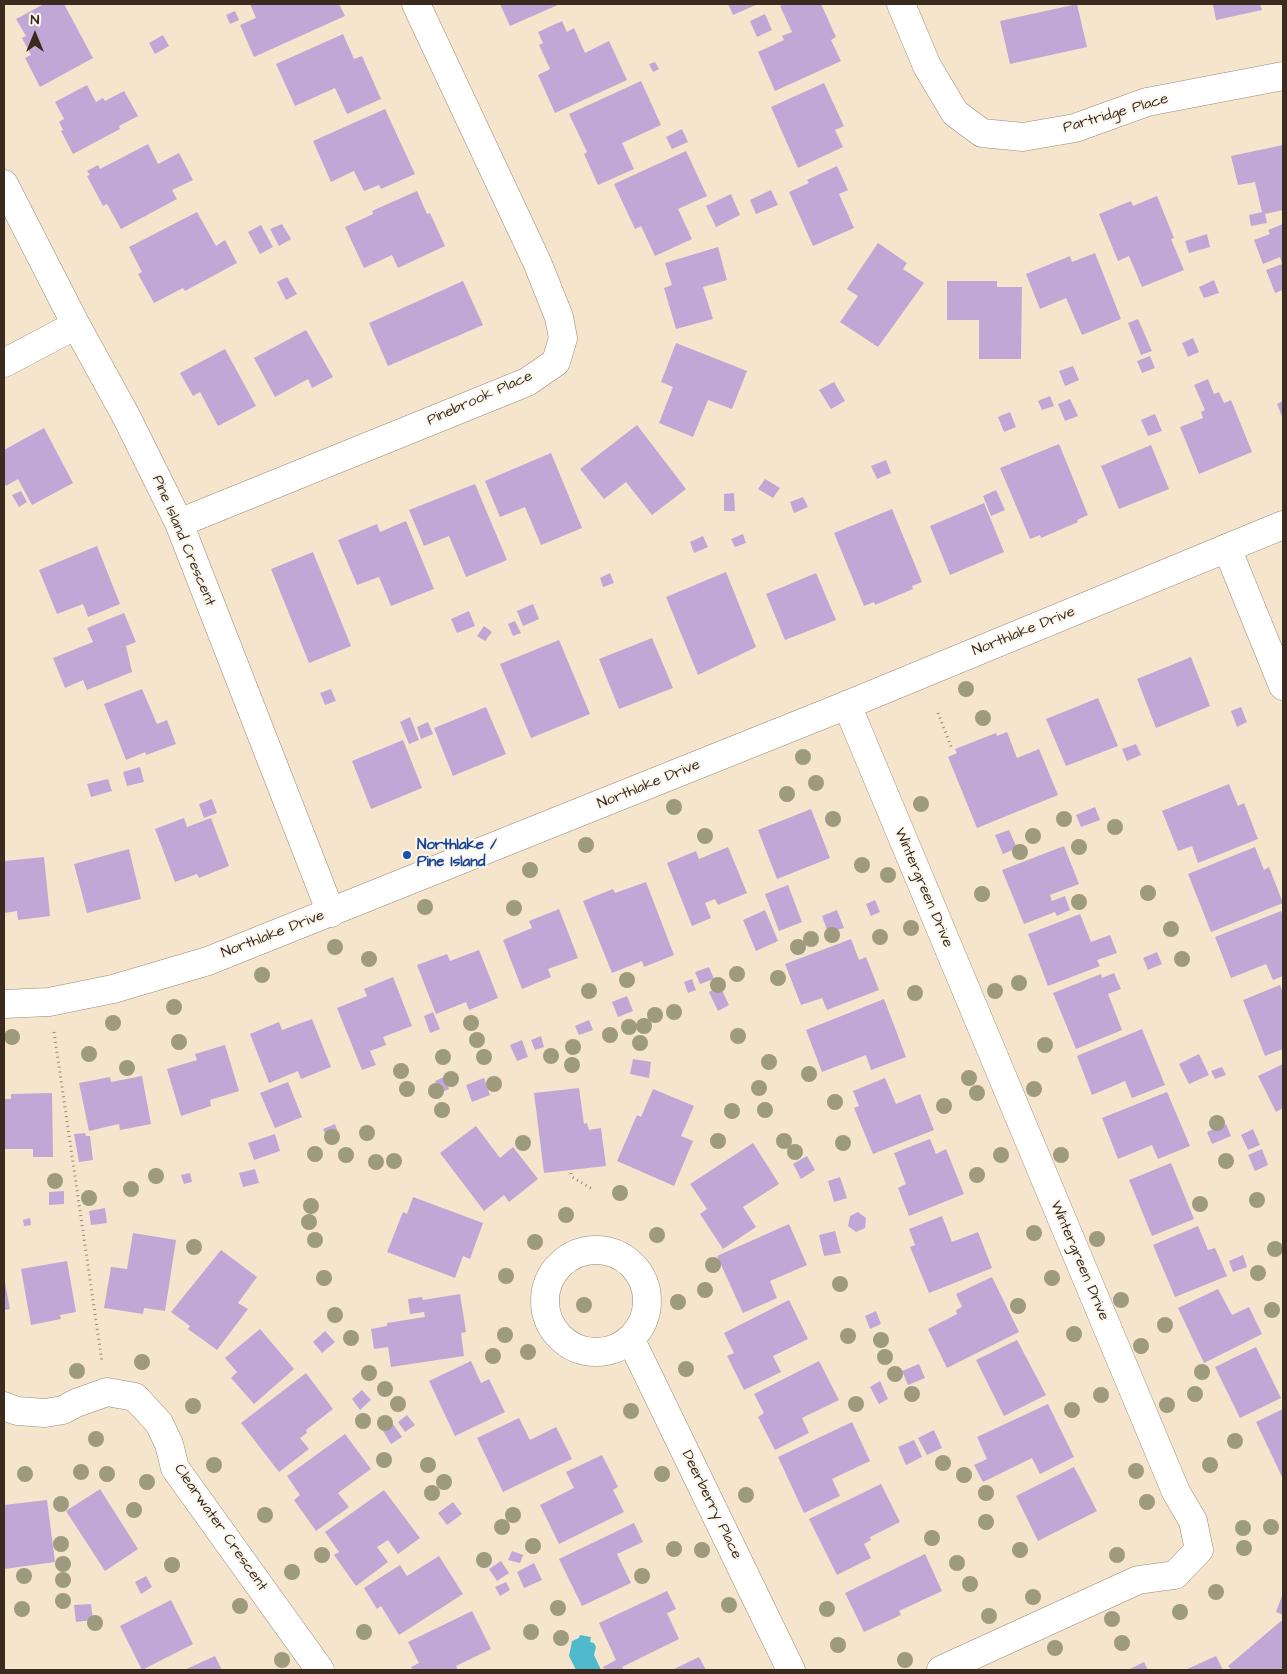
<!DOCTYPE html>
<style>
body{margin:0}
#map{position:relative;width:1287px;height:1674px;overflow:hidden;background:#f6e5cd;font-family:"Architects Daughter",sans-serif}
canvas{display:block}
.frame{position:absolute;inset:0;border:5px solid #3b2a1e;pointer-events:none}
.north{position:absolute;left:10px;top:10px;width:50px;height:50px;-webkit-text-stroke:4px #fbf7ec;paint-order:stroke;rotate:0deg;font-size:14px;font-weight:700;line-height:20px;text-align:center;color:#3b2a1e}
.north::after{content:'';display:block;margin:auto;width:18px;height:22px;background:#3b2a1e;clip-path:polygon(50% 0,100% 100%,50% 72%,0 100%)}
</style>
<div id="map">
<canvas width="1287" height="1674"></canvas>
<div class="frame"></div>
<div class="north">N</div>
</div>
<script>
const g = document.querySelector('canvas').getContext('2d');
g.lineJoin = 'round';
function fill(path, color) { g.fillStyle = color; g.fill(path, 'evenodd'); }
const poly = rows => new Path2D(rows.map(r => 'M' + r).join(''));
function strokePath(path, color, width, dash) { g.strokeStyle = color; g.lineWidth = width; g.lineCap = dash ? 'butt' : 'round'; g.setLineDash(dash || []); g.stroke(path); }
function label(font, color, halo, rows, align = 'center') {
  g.font = font + ' "Architects Daughter",sans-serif'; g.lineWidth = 4; g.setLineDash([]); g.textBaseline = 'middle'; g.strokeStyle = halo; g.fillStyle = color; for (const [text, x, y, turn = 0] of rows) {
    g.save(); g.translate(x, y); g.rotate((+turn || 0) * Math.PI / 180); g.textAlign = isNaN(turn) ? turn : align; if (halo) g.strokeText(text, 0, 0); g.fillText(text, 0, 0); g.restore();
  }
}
fill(poly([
 [580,1635,591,1637,590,1642,594,1643,596,1647,594,1655,601,1670,576,1670,569,1656,572,1641,579,1638]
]), '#50bacd');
fill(poly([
 [44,4,64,4,93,58,40,87,25,58,31,55,22,38,26,36,16,19],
 [250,4,339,4,345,16,254,57,240,25,256,18],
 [500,4,560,4,510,26],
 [728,4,758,4,733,15],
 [784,4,821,4,836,37,831,40,841,61,775,91,758,52,784,40,782,36,792,32,780,6],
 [1077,4,1087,47,1010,64,1000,21],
 [1213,4,1260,4,1262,10,1216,20],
 [235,11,239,20,230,24,226,15],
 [765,14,772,30,757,37,750,21],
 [562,21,567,32,574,28,585,53,609,41,627,80,555,113,538,75,550,69,539,45,543,43,538,32],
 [343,34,354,59,362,56,381,99,347,114,335,88,295,106,276,64],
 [163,35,169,46,155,54,149,43],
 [655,62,659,69,653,72,649,64],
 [641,81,661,125,622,143,634,169,598,185,584,154,587,152,569,114],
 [824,83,844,126,835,130,843,147,798,168,771,107],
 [87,85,96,102,103,98,105,101,124,91,138,116,119,126,120,129,73,154,61,131,63,130,59,122,64,119,55,102],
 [385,109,415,174,381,189,379,185,364,191,354,171,331,182,313,141],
 [682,129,688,142,672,149,666,137],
 [148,144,158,164,179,153,193,180,172,190,177,199,121,229,107,204,103,206,87,176,90,175,87,171,98,165,100,169],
 [1283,145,1283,210,1265,214,1267,223,1251,226,1249,215,1262,212,1255,182,1238,185,1231,156],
 [686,151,707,196,678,209,692,239,655,256,641,226,635,229,614,184],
 [837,166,848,190,839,194,854,228,813,246,789,192,809,183,807,180],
 [771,190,778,205,756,214,750,200],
 [417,191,427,214,430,213,445,246,398,268,392,255,364,268,345,227,373,214,372,211],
 [731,194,740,215,716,227,706,206],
 [1157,196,1174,238,1171,239,1184,270,1142,287,1129,256,1118,261,1099,214,1131,201,1133,206],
 [197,212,216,246,225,240,237,263,185,291,183,288,154,303,138,274,142,272,129,247],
 [282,224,291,239,279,246,270,229],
 [1283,224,1283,290,1275,293,1266,270,1282,264,1280,257,1263,264,1254,240,1270,234,1268,230],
 [261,225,273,247,260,254,248,232],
 [1207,234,1210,247,1189,253,1185,241],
 [878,243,907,263,903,269,924,283,878,347,840,322,858,296,847,289],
 [718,247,727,280,703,287,713,319,676,329,664,288,672,285,665,263],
 [1095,253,1121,319,1082,335,1066,298,1040,309,1026,274,1070,256,1072,262],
 [287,277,297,294,286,300,277,282],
 [1214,280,1219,293,1204,298,1199,287],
 [463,281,483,325,388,366,369,323],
 [947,281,997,281,997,287,1022,287,1021,359,979,359,979,320,947,320],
 [1138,319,1152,351,1141,355,1128,323],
 [306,330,333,377,312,388,308,379,275,397,254,358],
 [1193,338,1199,352,1188,357,1182,343],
 [676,343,747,371,732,409,708,400,693,437,659,423,673,387,661,382],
 [225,349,256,406,218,426,200,392,193,396,180,373],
 [1150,356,1155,368,1142,373,1137,361],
 [1073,366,1079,380,1065,386,1059,371],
 [1208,379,1214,394,1219,392,1224,403,1231,400,1252,452,1199,474,1180,427,1203,418,1201,412,1205,410,1194,385],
 [834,382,845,401,831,409,819,390],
 [1050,396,1054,406,1042,410,1038,401],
 [1070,399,1078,416,1065,421,1058,404],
 [1283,401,1283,419,1277,404],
 [1010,412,1016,427,1004,432,998,417],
 [1155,414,1162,431,1148,436,1141,420],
 [637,425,686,489,652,515,626,482,604,499,580,469],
 [44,428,73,483,32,505,18,479,6,486,4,482,4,450],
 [1059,444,1088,515,1077,520,1078,522,1041,538,1040,535,1030,539,1000,468],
 [1151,445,1169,489,1119,509,1101,466],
 [551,453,582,528,541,545,525,507,500,517,485,481],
 [886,460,891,473,877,479,871,466],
 [765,479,780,488,773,498,758,489],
 [475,484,507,560,466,577,449,536,424,546,409,510],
 [996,490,1005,510,991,516,983,496],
 [21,491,27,502,19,507,12,495],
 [734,493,735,511,724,511,724,494],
 [803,497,808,507,794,513,790,502],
 [984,503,1004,552,950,575,930,526],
 [892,509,922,582,912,586,913,589,875,605,874,602,864,606,834,533],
 [406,521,434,589,391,606,379,577,357,585,338,540,377,524,380,532],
 [743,534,746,543,735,547,731,539],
 [703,536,708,547,694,553,690,542],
 [97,546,120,604,88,617,83,604,57,614,39,570],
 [313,552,351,646,309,663,271,569],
 [726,572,756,647,698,675,666,597],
 [610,573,614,583,603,587,600,578],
 [816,573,836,620,785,640,766,594],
 [533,604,539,619,523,626,517,611],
 [469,611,475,626,457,633,451,619],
 [124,613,136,642,126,646,132,672,87,690,83,680,65,688,53,658,93,642,87,628],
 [515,621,521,633,513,636,508,624],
 [484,626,492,632,485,641,477,636],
 [652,638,673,688,619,709,599,659],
 [559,640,590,714,531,738,500,664],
 [1191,657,1210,706,1156,728,1137,679],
 [142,689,157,724,167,720,176,744,146,755,145,752,126,760,104,704],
 [331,689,336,701,325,705,320,693],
 [1098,698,1118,746,1066,766,1046,719],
 [486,707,506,754,453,776,434,728],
 [1241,707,1247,722,1237,727,1231,711],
 [410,717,419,740,409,744,400,722],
 [428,722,433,734,421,739,417,727],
 [1007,732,1017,758,1039,749,1058,795,977,828,948,757,957,753,955,749,996,733,997,736],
 [403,740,422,788,371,809,352,761],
 [1136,744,1141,755,1127,761,1122,749],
 [140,767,144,782,127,786,123,772],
 [108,779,112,791,91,797,87,784],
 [1229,784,1238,806,1244,803,1258,839,1198,863,1192,846,1178,851,1162,811],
 [212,799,217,813,204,818,199,804],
 [1095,807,1100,820,1081,827,1076,815],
 [811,809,830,858,777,879,758,830],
 [184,818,187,827,211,818,229,866,199,878,197,874,175,882,155,829],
 [1009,830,1017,848,1003,854,995,835],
 [1064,846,1079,884,1050,895,1052,901,1065,896,1070,910,1057,916,1055,912,1024,924,1002,870],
 [728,847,747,893,718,905,715,899,705,903,711,918,692,926,667,863,696,851,699,859],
 [1255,847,1264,870,1269,867,1283,903,1211,932,1188,874],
 [129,849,141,899,87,913,74,864],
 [44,857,50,916,18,920,17,911,4,913,4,861],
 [646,882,674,955,644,967,642,961,612,973,583,901,613,889,615,893],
 [788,885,802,922,779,931,765,894],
 [875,900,880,912,871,916,866,904],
 [559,909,578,958,548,969,551,977,522,989,503,940,532,928,529,921],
 [765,910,778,941,756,951,743,920],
 [837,910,844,928,828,933,822,916],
 [1281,911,1283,918,1283,976,1273,980,1266,964,1231,978,1215,937],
 [1080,914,1091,942,1110,935,1117,953,1097,960,1100,966,1048,986,1028,934],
 [851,939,859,960,866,957,879,990,827,1010,822,998,801,1005,785,964],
 [479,950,498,998,469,1010,466,1002,436,1014,417,965,447,954,450,961],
 [1157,952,1162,964,1148,970,1143,958],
 [709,967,714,979,700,984,695,972],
 [1114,973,1121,989,1108,994,1122,1030,1076,1049,1053,993,1101,974,1102,978],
 [393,977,412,1026,383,1037,386,1045,370,1051,376,1065,362,1070,337,1008,367,996,364,989],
 [692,979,696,990,688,993,684,982],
 [1280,985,1283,993,1283,1049,1265,1056,1243,1000],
 [720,986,729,1005,718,1011,709,992],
 [627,996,633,1011,618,1017,612,1002],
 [884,999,906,1057,871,1070,866,1055,822,1072,806,1030],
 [433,1012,440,1029,430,1033,424,1016],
 [312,1019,331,1067,301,1079,298,1071,269,1083,250,1034,279,1022,282,1030],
 [589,1020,593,1030,579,1035,575,1026],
 [1142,1029,1165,1085,1132,1098,1125,1081,1092,1095,1077,1056],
 [541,1036,544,1047,535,1050,531,1040],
 [522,1040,528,1057,517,1061,510,1045],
 [225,1045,239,1091,210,1100,211,1106,181,1116,167,1069,197,1060,195,1054],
 [1199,1054,1209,1075,1189,1084,1179,1064],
 [633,1059,651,1062,649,1078,630,1074],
 [1283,1064,1283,1108,1276,1112,1258,1076],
 [1222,1067,1226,1075,1215,1079,1211,1071],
 [142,1076,151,1124,120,1130,119,1124,89,1131,79,1083,110,1077,111,1082],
 [444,1077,449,1089,440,1093,435,1081],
 [484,1078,490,1095,472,1102,466,1085],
 [885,1078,896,1104,920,1094,934,1130,873,1154,854,1108,859,1106,853,1091],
 [288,1082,302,1117,275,1128,260,1093],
 [579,1088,584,1124,587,1123,589,1130,601,1128,606,1166,544,1173,534,1093],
 [653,1089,694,1106,681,1136,693,1141,674,1186,617,1161,637,1115,641,1117],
 [1167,1092,1190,1146,1158,1159,1152,1145,1118,1159,1102,1118],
 [52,1093,53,1157,33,1157,33,1149,4,1149,4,1099,11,1099,11,1094],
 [335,1124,339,1135,328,1140,323,1129],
 [1226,1124,1231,1136,1212,1144,1207,1132],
 [476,1126,500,1158,513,1147,538,1179,509,1202,504,1195,484,1211,440,1153],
 [1253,1129,1260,1145,1248,1150,1241,1135],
 [85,1133,86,1136,90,1136,93,1160,79,1162,74,1134],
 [275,1134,280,1151,254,1160,248,1143],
 [930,1139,936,1154,946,1149,964,1194,909,1216,898,1188,906,1184,894,1153],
 [753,1143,779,1184,743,1207,756,1227,723,1249,700,1214,707,1209,690,1184],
 [1262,1149,1268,1165,1255,1171,1248,1155],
 [807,1156,815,1170,801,1179,793,1164],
 [1171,1163,1194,1219,1152,1236,1129,1180],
 [255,1169,259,1183,243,1187,239,1173],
 [190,1173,192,1182,184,1184,181,1175],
 [840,1177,847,1198,834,1202,828,1181],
 [64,1191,64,1204,49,1205,49,1192],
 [413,1197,483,1223,470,1259,463,1256,455,1278,387,1252,403,1212,407,1214],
 [105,1208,107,1223,91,1225,89,1211],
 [858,1212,866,1218,865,1228,856,1232,848,1226,850,1216],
 [942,1216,952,1242,978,1232,992,1268,929,1293,910,1247,915,1245,909,1229],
 [30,1218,31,1225,24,1226,23,1220],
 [789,1224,807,1265,770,1281,777,1298,743,1313,717,1256],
 [1198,1226,1208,1250,1215,1248,1227,1276,1175,1297,1153,1245],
 [835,1231,841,1253,824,1256,819,1235],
 [133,1233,176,1240,165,1311,144,1308,143,1314,104,1308,111,1267,127,1269],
 [221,1250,257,1277,238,1303,248,1309,217,1350,188,1329,190,1326,171,1312],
 [1243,1255,1247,1267,1233,1272,1229,1261],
 [67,1261,76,1312,60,1315,61,1319,31,1325,21,1269],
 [4,1277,10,1309,4,1310],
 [992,1277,1019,1332,947,1368,928,1329,957,1314,956,1310,962,1307,956,1294],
 [1218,1289,1232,1315,1249,1307,1262,1334,1204,1363,1178,1308],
 [460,1294,466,1332,461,1333,464,1356,391,1367,388,1347,374,1349,371,1329,387,1326,387,1323,425,1317,424,1312,410,1314,408,1299,422,1297,423,1300],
 [789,1300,808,1339,773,1356,781,1372,744,1390,727,1356,734,1353,724,1333],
 [876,1311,881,1324,870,1329,865,1316],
 [260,1329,294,1369,254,1404,231,1378,237,1372,225,1358],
 [325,1331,335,1342,322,1353,313,1342],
 [1017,1340,1046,1395,1004,1416,976,1360],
 [1256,1347,1281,1398,1240,1418,1215,1367],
 [471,1361,481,1383,489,1379,505,1412,455,1436,429,1381],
 [819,1361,839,1400,802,1418,809,1433,775,1450,758,1417,764,1413,754,1394],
 [919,1364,925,1378,908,1385,902,1371],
 [306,1373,333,1409,306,1430,307,1433,300,1438,309,1449,279,1472,241,1423],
 [880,1381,888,1399,879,1404,870,1387],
 [362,1390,371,1400,360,1410,352,1399],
 [1048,1404,1074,1457,1040,1474,1032,1458,983,1482,974,1465,987,1459,977,1437],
 [1283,1409,1283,1479,1256,1422],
 [407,1415,415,1425,405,1432,398,1422],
 [519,1418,530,1440,556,1427,572,1459,503,1492,477,1438],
 [852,1422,870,1461,832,1479,840,1496,804,1513,778,1457],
 [393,1424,402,1437,391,1444,383,1431],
 [934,1430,942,1448,927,1455,918,1438],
 [345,1434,371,1469,338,1493,349,1507,316,1531,294,1500,300,1495,287,1476],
 [914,1440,922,1457,906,1465,898,1447],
 [602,1455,618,1487,613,1490,624,1512,559,1544,540,1505,574,1488,566,1472],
 [1074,1467,1097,1511,1038,1541,1016,1496],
 [881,1484,900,1522,870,1537,871,1540,864,1544,871,1558,837,1575,809,1519],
 [100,1489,138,1549,105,1571,66,1511],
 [384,1490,420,1538,398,1554,388,1540,377,1547,388,1562,356,1586,334,1555,339,1552,325,1532],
 [47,1500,55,1562,4,1569,4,1505],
 [453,1502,462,1514,447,1525,438,1513],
 [634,1523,643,1542,617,1554,631,1583,582,1606,559,1559],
 [512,1551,523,1555,520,1563,508,1560],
 [925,1554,942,1591,899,1611,901,1615,864,1632,845,1593],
 [439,1556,463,1594,399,1635,381,1606,377,1609,364,1588,400,1565,407,1576],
 [501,1561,509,1573,497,1581,489,1569],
 [534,1563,542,1580,524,1588,517,1572],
 [146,1576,152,1587,141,1594,135,1582],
 [506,1582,510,1590,500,1596,495,1587],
 [667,1591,676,1609,667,1613,679,1639,622,1667,624,1670,605,1670,603,1667,616,1660,599,1623],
 [1283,1593,1283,1615,1276,1612],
 [171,1600,193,1644,142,1670,120,1626],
 [91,1604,93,1620,76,1622,74,1605],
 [472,1611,491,1649,456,1666,458,1670,413,1670,411,1667,419,1663,408,1642],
 [1281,1621,1283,1623,1283,1670,1232,1670,1228,1666],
 [215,1656,222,1670,184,1670],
 [1216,1656,1223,1670,1185,1670],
 [699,1657,706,1670,672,1670],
 [1144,1662,1148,1670,1128,1670]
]), '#c1a7d6');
const minor = poly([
 [901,4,927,66,955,113,982,133,1023,137,1075,128,1147,102,1283,76],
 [4,184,76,325,126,416,179,523,331,913],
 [4,363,76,325],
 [179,523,527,382,556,362,563,338,559,317,537,262,416,4],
 [1227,548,1283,686],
 [847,705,1176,1492,1193,1521,1199,1550,1175,1575,1138,1580,941,1670],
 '545 1301a51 51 0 1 1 102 0a51 51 0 1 1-102 0Z',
 [631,1340,791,1670],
 [4,1406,17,1411,45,1413,63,1410,76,1403,107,1392,135,1397,159,1423,169,1444,175,1468,320,1670]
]);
const tertiary = poly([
 [4,1004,49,1002,113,989,208,961,847,705,1283,525]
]);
strokePath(minor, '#988876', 29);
strokePath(tertiary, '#988876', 29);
strokePath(poly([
 [938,713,952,749],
 [54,1032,102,1362],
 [571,1173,572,1177,594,1190]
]), '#988876', 3, [1, 4]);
strokePath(minor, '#fff', 28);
strokePath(tertiary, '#fff', 28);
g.fillStyle = '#9d9a7e';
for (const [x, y] of [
 [966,689],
 [983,718],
 [803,757],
 [816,783],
 [787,794],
 [921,804],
 [674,807],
 [833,819],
 [1064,819],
 [1115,827],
 [705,836],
 [1033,836],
 [586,845],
 [1079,847],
 [1020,852],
 [862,865],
 [530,870],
 [888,875],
 [1148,893],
 [982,894],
 [1079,902],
 [425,907],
 [514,908],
 [911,928],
 [1171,929],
 [832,935],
 [880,937],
 [811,939],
 [335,947],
 [798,947],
 [369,959],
 [1182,959],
 [737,974],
 [262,975],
 [778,978],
 [627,980],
 [1019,983],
 [718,985],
 [589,991],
 [995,991],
 [915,993],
 [174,1007],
 [674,1012],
 [655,1015],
 [113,1023],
 [471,1023],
 [644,1026],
 [629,1027],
 [610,1035],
 [738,1036],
 [12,1037],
 [477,1040],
 [179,1042],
 [640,1043],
 [1045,1045],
 [573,1047],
 [89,1054],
 [551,1056],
 [443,1057],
 [484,1057],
 [769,1062],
 [572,1065],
 [127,1068],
 [401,1071],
 [809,1074],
 [969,1078],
 [451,1079],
 [494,1084],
 [759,1088],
 [407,1089],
 [1034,1089],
 [436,1091],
 [977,1093],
 [835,1102],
 [944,1106],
 [442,1110],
 [765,1110],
 [732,1111],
 [1217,1123],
 [367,1133],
 [332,1137],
 [718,1141],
 [784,1141],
 [523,1143],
 [843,1143],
 [795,1152],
 [315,1154],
 [346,1155],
 [1001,1155],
 [1061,1155],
 [394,1161],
 [1226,1161],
 [376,1162],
 [977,1175],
 [156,1176],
 [55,1181],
 [131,1189],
 [620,1193],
 [89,1198],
 [1257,1200],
 [1200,1204],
 [311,1206],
 [566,1215],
 [309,1222],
 [1034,1233],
 [657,1235],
 [1097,1239],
 [315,1240],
 [535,1242],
 [194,1247],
 [1275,1249],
 [713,1265],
 [1258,1273],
 [506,1276],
 [324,1278],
 [1052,1278],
 [840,1284],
 [705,1290],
 [1121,1300],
 [678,1302],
 [584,1305],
 [1018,1306],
 [1272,1310],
 [335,1315],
 [1165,1325],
 [1074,1334],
 [505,1335],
 [848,1336],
 [351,1338],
 [881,1340],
 [1141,1346],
 [528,1352],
 [493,1356],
 [885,1357],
 [142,1362],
 [686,1369],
 [77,1371],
 [1202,1372],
 [369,1373],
 [895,1374],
 [385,1389],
 [912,1394],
 [1195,1394],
 [1101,1395],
 [398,1404],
 [856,1404],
 [1167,1405],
 [193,1406],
 [1072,1410],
 [631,1411],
 [363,1421],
 [385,1423],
 [96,1439],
 [1235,1441],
 [384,1460],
 [943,1463],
 [214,1465],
 [428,1465],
 [1210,1465],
 [1136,1471],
 [81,1472],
 [25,1474],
 [107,1474],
 [662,1474],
 [964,1475],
 [147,1482],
 [444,1482],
 [432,1493],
 [986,1493],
 [746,1495],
 [1147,1502],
 [61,1504],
 [134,1510],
 [265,1515],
 [513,1515],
 [986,1522],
 [502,1527],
 [1271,1527],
 [1243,1528],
 [932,1538],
 [61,1544],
 [533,1546],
 [1244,1548],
 [674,1549],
 [702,1550],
 [1020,1550],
 [322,1555],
 [1117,1555],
 [484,1560],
 [957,1563],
 [63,1564],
 [172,1565],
 [292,1572],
 [24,1576],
 [642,1576],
 [63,1580],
 [970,1584],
 [1216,1592],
 [1033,1597],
 [63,1601],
 [729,1605],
 [240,1606],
 [558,1608],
 [22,1609],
 [827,1609],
 [1180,1612],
 [989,1616],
 [1112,1619],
 [95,1623],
 [364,1632],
 [531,1632],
 [561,1638],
 [1122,1643],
 [838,1645],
 [1055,1648],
 [282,1660],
 [905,1660]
]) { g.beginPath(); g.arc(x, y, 8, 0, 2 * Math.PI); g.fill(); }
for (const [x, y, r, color] of [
 [407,855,5,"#1a4fb4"]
]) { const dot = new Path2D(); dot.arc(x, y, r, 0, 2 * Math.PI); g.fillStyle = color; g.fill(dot); strokePath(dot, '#fbf7ec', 2); }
label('15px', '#3b2a1e', '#fbf7ec', [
 ["Partridge Place",1116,114,-16],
 ["Pinebrook Place",480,399,-24],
 ["Pine Island Crescent",183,541,67],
 ["Northlake Drive",1024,632,-22],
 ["Northlake Drive",649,785,-22],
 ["Wintergreen Drive",923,888,67],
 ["Northlake Drive",273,935,-21],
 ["Wintergreen Drive",1079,1261,67],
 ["Deerberry Place",711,1505,64],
 ["Clearwater Crescent",220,1528,55]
]);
label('bold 15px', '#164399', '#fbf7ec', [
 ["Northlake /",417,846],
 ["Pine Island",417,863]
], 'left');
</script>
